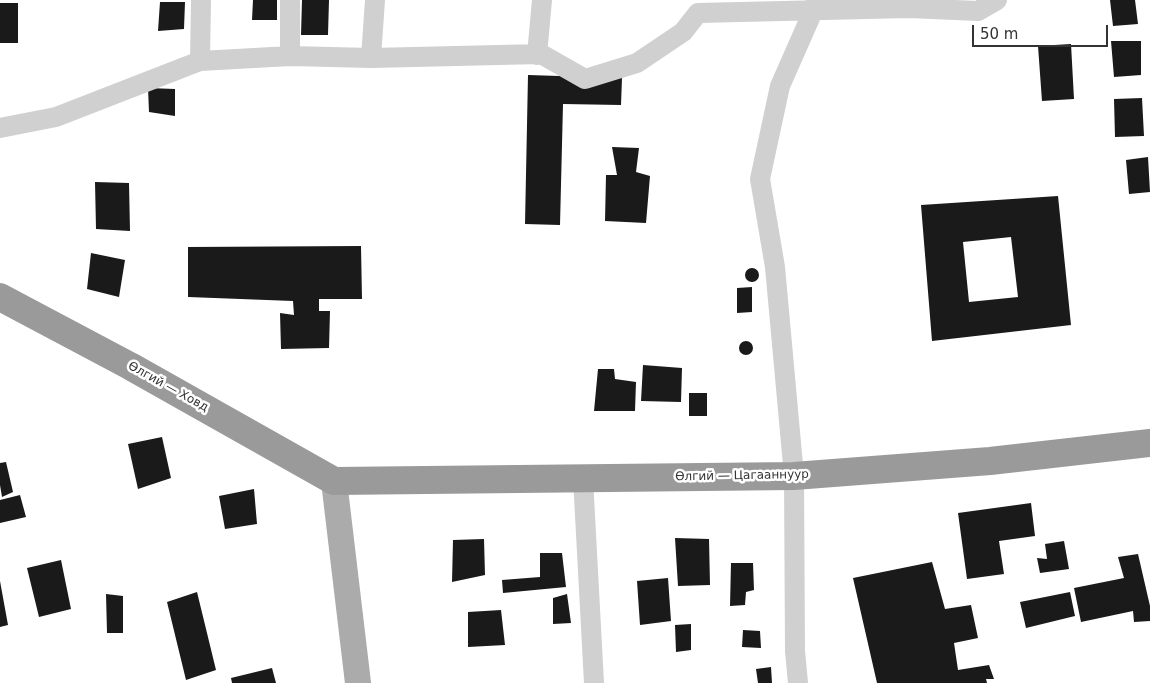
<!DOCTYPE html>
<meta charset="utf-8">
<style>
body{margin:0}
#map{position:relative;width:1150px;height:683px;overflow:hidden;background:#fff;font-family:"DejaVu Sans",sans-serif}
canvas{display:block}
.scale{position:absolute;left:972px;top:25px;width:136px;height:22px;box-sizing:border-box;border:2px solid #333;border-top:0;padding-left:6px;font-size:15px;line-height:18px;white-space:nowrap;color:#333;-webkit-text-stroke:4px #fff;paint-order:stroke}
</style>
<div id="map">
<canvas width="1150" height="683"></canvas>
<div class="scale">50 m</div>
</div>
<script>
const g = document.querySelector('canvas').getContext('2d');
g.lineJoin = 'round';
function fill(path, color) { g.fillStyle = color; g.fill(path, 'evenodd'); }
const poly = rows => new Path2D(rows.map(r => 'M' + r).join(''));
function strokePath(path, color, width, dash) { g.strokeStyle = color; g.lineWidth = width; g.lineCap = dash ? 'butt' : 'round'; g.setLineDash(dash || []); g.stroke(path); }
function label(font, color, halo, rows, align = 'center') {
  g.font = font + ' "DejaVu Sans",sans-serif'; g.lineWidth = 5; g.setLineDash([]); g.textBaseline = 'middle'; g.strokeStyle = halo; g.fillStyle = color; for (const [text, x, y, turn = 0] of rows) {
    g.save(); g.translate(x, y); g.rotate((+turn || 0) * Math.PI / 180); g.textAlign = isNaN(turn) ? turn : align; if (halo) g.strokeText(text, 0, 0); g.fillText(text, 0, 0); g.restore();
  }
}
fill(poly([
 [253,0,277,0,277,20,252,20],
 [302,0,329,0,328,35,301,35],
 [1110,0,1135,0,1138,24,1113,26],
 [160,2,185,2,184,29,158,31],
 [0,3,18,3,18,43,0,43],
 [1111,41,1141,41,1141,75,1114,77],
 [1071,44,1074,99,1042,101,1038,46],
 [528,75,622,78,621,105,563,104,560,225,525,224],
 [148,88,175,89,175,116,149,112],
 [1142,98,1144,136,1115,137,1114,99],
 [612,147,639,148,636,172,650,176,646,223,605,221,606,175,617,175],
 [1148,157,1150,192,1129,194,1126,160],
 [95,182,129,183,130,231,96,229],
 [1058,196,1071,325,932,341,921,205],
 [1011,237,1018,297,969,302,963,242],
 [361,246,362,299,319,299,319,311,330,311,329,348,281,349,280,313,294,315,293,301,188,297,188,247],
 [91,253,125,260,119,297,87,289],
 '745 275a7 7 0 1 1 14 0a7 7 0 1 1-14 0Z',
 [752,287,752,312,737,313,737,288],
 '739 348a7 7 0 1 1 14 0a7 7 0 1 1-14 0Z',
 [643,365,682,368,681,402,641,401],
 [598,369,614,369,615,379,636,382,635,411,594,411],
 [689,393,707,393,707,416,689,416],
 [162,437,171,478,138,489,128,444],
 [6,462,13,492,2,497,0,485,0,463],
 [254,489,257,524,225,529,219,496],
 [20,495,26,517,0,523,0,500],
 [1031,503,1035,536,999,541,1004,574,967,579,958,513],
 [675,538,709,539,710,585,678,586],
 [484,539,485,575,452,582,453,540],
 [1064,541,1069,569,1040,573,1037,558,1047,559,1045,544],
 [540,553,562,553,566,587,503,593,502,580,540,577],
 [1138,554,1150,606,1150,621,1134,622,1133,611,1081,622,1074,588,1124,578,1118,557],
 [61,560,71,609,39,617,27,568],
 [932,562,945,609,971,605,978,638,954,643,958,670,989,665,994,679,986,679,987,683,877,683,853,578],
 [731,563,753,563,754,590,746,592,745,605,730,606],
 [668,578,671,621,640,625,637,581],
 [0,581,8,625,0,627],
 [197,592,216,670,186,680,167,602],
 [1070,592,1075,616,1026,628,1020,602],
 [106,594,123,596,123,633,107,633],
 [567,594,571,623,553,624,553,598],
 [501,610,505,645,468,647,468,612],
 [691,624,691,650,676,652,675,625],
 [743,630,760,631,761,648,742,647],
 [771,667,772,683,758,683,756,669],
 [272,668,276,683,232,683,231,678]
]), '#1a1a1a');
strokePath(poly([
 [909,0,909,8,978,11,997,0],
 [537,55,542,0],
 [290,56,290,0],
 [371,58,375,0],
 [200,61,201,0],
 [0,128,56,117,200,61,290,56,371,58,541,54,585,79,637,63,683,32,698,13,909,8],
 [583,478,594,683],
 [798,683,795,651,794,476,775,267,760,179,780,86,814,9,816,0]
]), '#d0d0d0', 20);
strokePath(poly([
 [334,481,358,683]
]), '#ababab', 26);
strokePath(poly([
 [0,297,130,366,334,481,794,476,990,461,1150,443]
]), '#9a9a9a', 28);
label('12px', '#333', '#fff', [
 ["Өлгий — Ховд",168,387,29],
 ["Өлгий — Цагааннуур",742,476,-1]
]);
</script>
